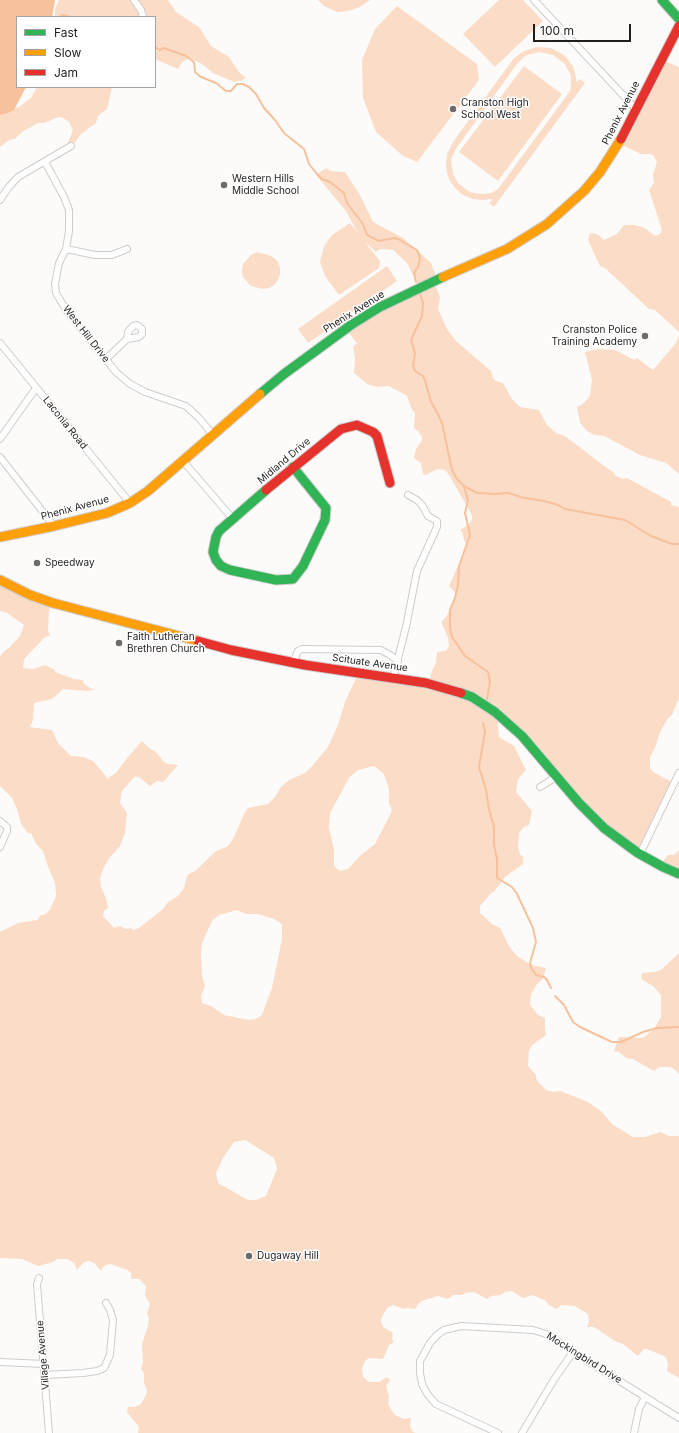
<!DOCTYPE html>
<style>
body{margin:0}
#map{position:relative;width:679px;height:1433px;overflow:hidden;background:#fdfbf9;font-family:Inter,sans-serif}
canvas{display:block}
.legend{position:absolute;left:16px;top:16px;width:140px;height:72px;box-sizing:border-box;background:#fff;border:1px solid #a6a5a4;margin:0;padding:5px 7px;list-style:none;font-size:12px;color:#201d1c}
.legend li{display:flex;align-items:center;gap:8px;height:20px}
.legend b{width:20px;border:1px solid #a6a5a4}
.scale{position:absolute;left:533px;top:24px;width:98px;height:18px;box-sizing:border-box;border:2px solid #201d1c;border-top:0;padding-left:5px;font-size:12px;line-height:14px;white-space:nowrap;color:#201d1c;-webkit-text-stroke:3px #fff;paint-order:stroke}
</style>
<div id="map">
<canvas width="679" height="1433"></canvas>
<ul class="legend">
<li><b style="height:5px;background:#30b455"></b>Fast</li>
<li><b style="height:5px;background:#ff9f0a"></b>Slow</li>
<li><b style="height:5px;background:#e5322d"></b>Jam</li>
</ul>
<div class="scale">100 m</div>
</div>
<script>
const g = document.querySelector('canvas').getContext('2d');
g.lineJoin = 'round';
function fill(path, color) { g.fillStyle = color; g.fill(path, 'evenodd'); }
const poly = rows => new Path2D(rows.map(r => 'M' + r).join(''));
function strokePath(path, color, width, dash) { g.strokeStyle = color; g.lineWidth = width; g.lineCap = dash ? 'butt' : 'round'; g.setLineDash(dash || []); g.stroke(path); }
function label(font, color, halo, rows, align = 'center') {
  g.font = font + ' Inter,sans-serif'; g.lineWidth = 3; g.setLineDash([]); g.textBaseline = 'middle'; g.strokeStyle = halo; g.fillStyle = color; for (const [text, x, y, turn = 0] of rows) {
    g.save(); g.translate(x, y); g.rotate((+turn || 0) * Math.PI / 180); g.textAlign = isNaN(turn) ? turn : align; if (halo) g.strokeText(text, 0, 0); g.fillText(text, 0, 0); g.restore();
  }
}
fill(poly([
 [59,0,168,0,176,12,199,27,211,46,229,57,239,72,246,78,242,80,235,82,227,79,213,73,202,64,190,58,182,62,178,69,157,60,155,57,155,17,55,17,55,9],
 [318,0,370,0,360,7,348,11,337,12,324,6],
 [499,0,523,0,543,21,495,67,463,34],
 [397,6,477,64,479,80,417,162,403,156,376,132,363,98,362,60,375,29],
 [537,47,551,48,564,55,573,66,577,82,580,79,585,83,494,207,489,203,492,200,491,199,482,200,473,199,463,195,456,189,450,181,447,173,446,164,447,154,453,142,514,58,524,51],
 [539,52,553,55,564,63,571,75,571,84,570,91,498,189,491,193,483,194,474,193,468,191,458,183,453,174,451,160,455,150,517,64,525,56],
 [662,60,679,67,679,332,655,310,649,309,605,268,600,266,588,240,590,233,597,234,604,240,617,234,624,225,635,225,645,228,655,236,660,234,662,230,649,190,654,183,653,175,657,162,653,155,649,154,641,154,620,144],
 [524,66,562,94,498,181,459,152],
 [37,87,112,87,107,109,98,116,96,123,81,134,73,145,67,145,73,130,69,122,63,118,59,117,44,123,38,123,22,132,15,139,9,140,0,147,0,114,19,107,31,98],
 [326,168,331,171,345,172,360,195,373,222,403,238,431,263,437,279,434,282,440,297,438,309,447,329,456,341,491,371,493,378,496,381,503,383,512,399,520,407,539,410,547,425,556,433,565,436,607,468,613,472,615,475,623,479,627,478,671,502,671,505,679,507,679,698,672,715,668,718,660,732,655,748,650,757,650,768,653,772,674,783,640,854,606,830,497,715,499,737,514,746,526,770,518,779,516,792,532,811,529,825,524,827,519,833,518,847,520,854,523,857,523,864,505,877,494,892,491,893,480,906,480,913,492,924,500,928,509,946,517,956,531,965,546,968,543,979,537,984,531,994,530,1005,538,1015,545,1018,545,1028,546,1035,532,1045,529,1051,528,1066,536,1075,536,1078,538,1082,546,1090,553,1092,560,1091,588,1102,601,1111,612,1124,633,1137,645,1137,660,1132,669,1136,679,1136,679,1378,667,1371,668,1364,666,1357,647,1349,644,1349,638,1356,623,1344,615,1341,594,1327,587,1327,589,1321,588,1314,575,1306,561,1305,557,1309,549,1305,546,1301,533,1295,523,1298,512,1291,505,1292,501,1295,491,1296,487,1299,474,1292,465,1293,462,1295,453,1295,448,1299,438,1296,422,1301,418,1304,415,1309,408,1308,404,1309,393,1305,387,1308,382,1317,381,1321,383,1327,393,1333,392,1339,394,1342,389,1345,383,1359,369,1358,365,1361,362,1368,363,1377,369,1382,379,1382,387,1377,390,1380,386,1386,389,1397,388,1404,392,1411,395,1415,404,1419,411,1418,410,1426,413,1432,416,1433,138,1433,139,1427,127,1412,128,1407,135,1407,141,1404,146,1395,147,1390,144,1383,144,1373,141,1369,143,1362,142,1344,148,1326,149,1319,147,1314,150,1304,145,1296,146,1286,139,1279,131,1279,131,1273,128,1270,110,1264,104,1266,101,1271,94,1263,89,1261,84,1262,77,1270,74,1263,68,1259,57,1259,53,1262,38,1266,22,1259,0,1258,0,932,18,923,37,920,41,915,44,915,50,910,56,896,55,883,47,864,43,851,36,844,31,833,28,833,21,824,17,809,12,798,0,786,0,657,3,652,10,647,20,636,24,625,7,613,0,611,0,580,52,602,49,611,48,632,51,635,45,637,24,659,23,668,33,669,45,665,55,670,55,672,74,679,83,680,84,684,92,689,97,689,87,691,63,689,52,699,34,703,33,720,30,727,52,730,58,743,71,756,84,757,93,761,106,776,107,779,116,773,128,757,142,741,149,748,156,752,164,762,168,764,178,765,163,782,157,781,150,786,140,778,135,776,122,791,120,803,127,813,125,833,120,846,110,857,104,867,100,878,101,887,106,898,108,908,104,911,103,916,114,928,120,926,126,929,131,928,133,930,139,928,163,909,168,902,178,896,184,888,187,876,190,873,194,872,216,851,228,846,233,839,245,812,248,808,268,804,275,797,281,787,289,780,305,773,313,765,328,747,338,725,345,702,358,674,429,683,432,671,436,663,437,652,446,651,449,646,448,638,442,624,442,621,446,617,456,597,455,592,449,586,466,548,466,544,464,540,462,532,460,530,468,525,472,520,472,515,449,475,445,470,437,469,426,475,423,474,421,463,414,458,416,449,422,440,422,437,418,431,414,428,415,413,411,408,407,396,389,386,377,387,367,384,354,373,355,359,353,347,357,343,346,329,419,287,407,263,393,250,380,249,376,252,365,242,380,261,379,268,339,295,325,276,320,262,324,246,332,235,350,223,358,233,346,211,316,175],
 [374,766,384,774,389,789,389,803,392,811,375,844,361,855,348,869,340,871,334,866,334,850,329,828,330,813,349,778,358,770],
 [237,910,246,914,258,914,274,919,282,924,282,939,272,988,262,1015,256,1019,248,1020,224,1015,211,1006,202,1003,201,996,205,986,202,976,201,952,202,943,212,921,219,915],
 [245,1140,274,1158,277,1169,266,1196,256,1200,248,1200,218,1183,216,1173,223,1158,234,1142],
 [257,252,269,255,274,258,278,262,280,268,280,274,278,280,274,285,269,288,263,289,251,286,243,277,242,271,243,264,251,255],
 [387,266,397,281,308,343,298,329],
 [679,335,679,474,666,463,640,455,604,436,594,435,587,431,580,423,577,407,584,403,590,396,592,380,585,352,598,349,615,350,634,360,637,358,653,370,676,343],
 [679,850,679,875,660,865,668,855,674,855],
 [679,953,679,1074,674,1069,670,1067,659,1067,654,1071,633,1059,626,1058,619,1052,614,1051,619,1037,643,1038,654,1029,661,1017,661,995,653,986,641,979,642,973,655,972,661,970]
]), '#fbdcc7');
fill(poly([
 [0,0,55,0,52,17,17,17,17,87,28,87,25,89,14,110,8,113,0,115]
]), '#f7c19c');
strokePath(poly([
 [60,17,62,15,71,17],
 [155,47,160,50,164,48,186,56,194,62,195,72,201,77,216,83,226,91,231,91,237,84,243,84,249,87,256,94,264,108,275,120,284,133,304,149,309,164,317,174,322,179,330,182,344,193,347,203,363,224,367,235,379,241,394,238,398,239,417,250,419,254,420,258,418,267,414,273,416,282],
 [420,294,423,303,422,316,411,340,415,353,413,366,415,371,423,376,425,380,431,402,438,414,442,423,452,470,457,479,464,486,477,493,495,494,508,493,525,498,544,501,558,505,565,509,625,520,651,536,672,544,679,544],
 [464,486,468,500,465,513,470,535,459,566,458,585,455,598,450,610,450,628,452,637,465,656,488,672,490,682,487,699],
 [483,723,485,732,479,767,486,790,489,809,494,827,494,845,497,859,497,878,512,887,517,894,533,928,536,942,530,963,531,968,536,975,544,977,547,980,551,988],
 [555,996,564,1005,573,1022,580,1027,612,1042,621,1042,643,1032,657,1028,679,1027]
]), '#f7c19c', 2);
const street = poly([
 [134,0,141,10,143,17],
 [534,0,636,109],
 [45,162,64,197,69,210,69,231,66,249,59,263,55,284,56,293,67,311,116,372,130,384,145,392,186,406,199,418,213,435],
 [0,200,8,188,18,177,71,146],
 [66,249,95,255,112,255,127,249],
 [0,343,130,503],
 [106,359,127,339,139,337,142,334,142,329,137,325,133,326,128,332,127,339],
 [0,439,36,388],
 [0,457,54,526],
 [183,461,233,519],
 [293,663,298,651,302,649,381,650,390,655,398,661],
 [393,678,406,627,417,571,437,527,437,521,428,516,422,505,417,500,408,495],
 [540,787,556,777],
 [0,821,7,827,7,831,0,847],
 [640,854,679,773],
 [39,1278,37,1284,49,1433],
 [0,1362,44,1364],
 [45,1375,83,1373,97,1371,104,1368,110,1355,113,1320,110,1310,106,1303],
 [498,1433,436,1404,428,1395,422,1384,420,1373,420,1361,430,1343,437,1335,444,1330,461,1326,533,1330,549,1335,573,1352,679,1418],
 [522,1433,555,1378,573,1352],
 [634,1433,639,1409,645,1397]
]);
const fast = poly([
 [662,0,679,19],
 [260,394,284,374,351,325,380,307,443,277],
 [266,490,219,531,216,537,213,552,216,560,221,566,230,570,276,580,293,579,303,566,325,520,326,508,293,467],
 [461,693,472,697,495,712,522,736,579,803,604,828,638,853,663,867,679,874]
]);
const slow = poly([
 [443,277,507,249,547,224,584,191,600,172,621,139],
 [0,537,54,526,107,513,130,503,148,491,260,394],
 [0,580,30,595,53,603,198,641]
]);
const jam = poly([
 [621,139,679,26],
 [266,490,341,429,357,425,373,432,377,436,390,483],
 [198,641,231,650,305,665,426,683,461,693]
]);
strokePath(street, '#cfcdcb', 8);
strokePath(fast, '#cfcdcb', 11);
strokePath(slow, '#cfcdcb', 11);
strokePath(jam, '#cfcdcb', 11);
strokePath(street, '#fffefe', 6);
strokePath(fast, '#30b455', 9);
strokePath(slow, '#ff9f0a', 9);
strokePath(jam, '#e5322d', 9);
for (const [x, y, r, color] of [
 [453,109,4,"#6d6b69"],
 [224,185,4,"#6d6b69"],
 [645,336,4,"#6d6b69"],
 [37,563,4,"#6d6b69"],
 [119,643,4,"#6d6b69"],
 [249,1256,4,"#6d6b69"]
]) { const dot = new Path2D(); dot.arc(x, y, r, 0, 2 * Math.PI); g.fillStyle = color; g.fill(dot); strokePath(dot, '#fff', 1.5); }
label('10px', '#201d1c', '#fff', [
 ["Cranston High",461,103],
 ["School West",461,115],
 ["Western Hills",232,179],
 ["Middle School",232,191],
 ["Cranston Police",637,330,"right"],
 ["Training Academy",637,342,"right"],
 ["Speedway",45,563],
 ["Faith Lutheran",127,637],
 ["Brethren Church",127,649],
 ["Dugaway Hill",257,1256]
], 'left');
label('10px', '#201d1c', '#fff', [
 ["Phenix Avenue",621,113,-63],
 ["Phenix Avenue",354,312,-32],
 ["West Hill Drive",86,334,52],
 ["Laconia Road",65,423,51],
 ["Midland Drive",284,461,-40],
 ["Phenix Avenue",75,508,-15],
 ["Scituate Avenue",370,663,8],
 ["Village Avenue",43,1355,-95],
 ["Mockingbird Drive",584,1358,32]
]);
</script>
